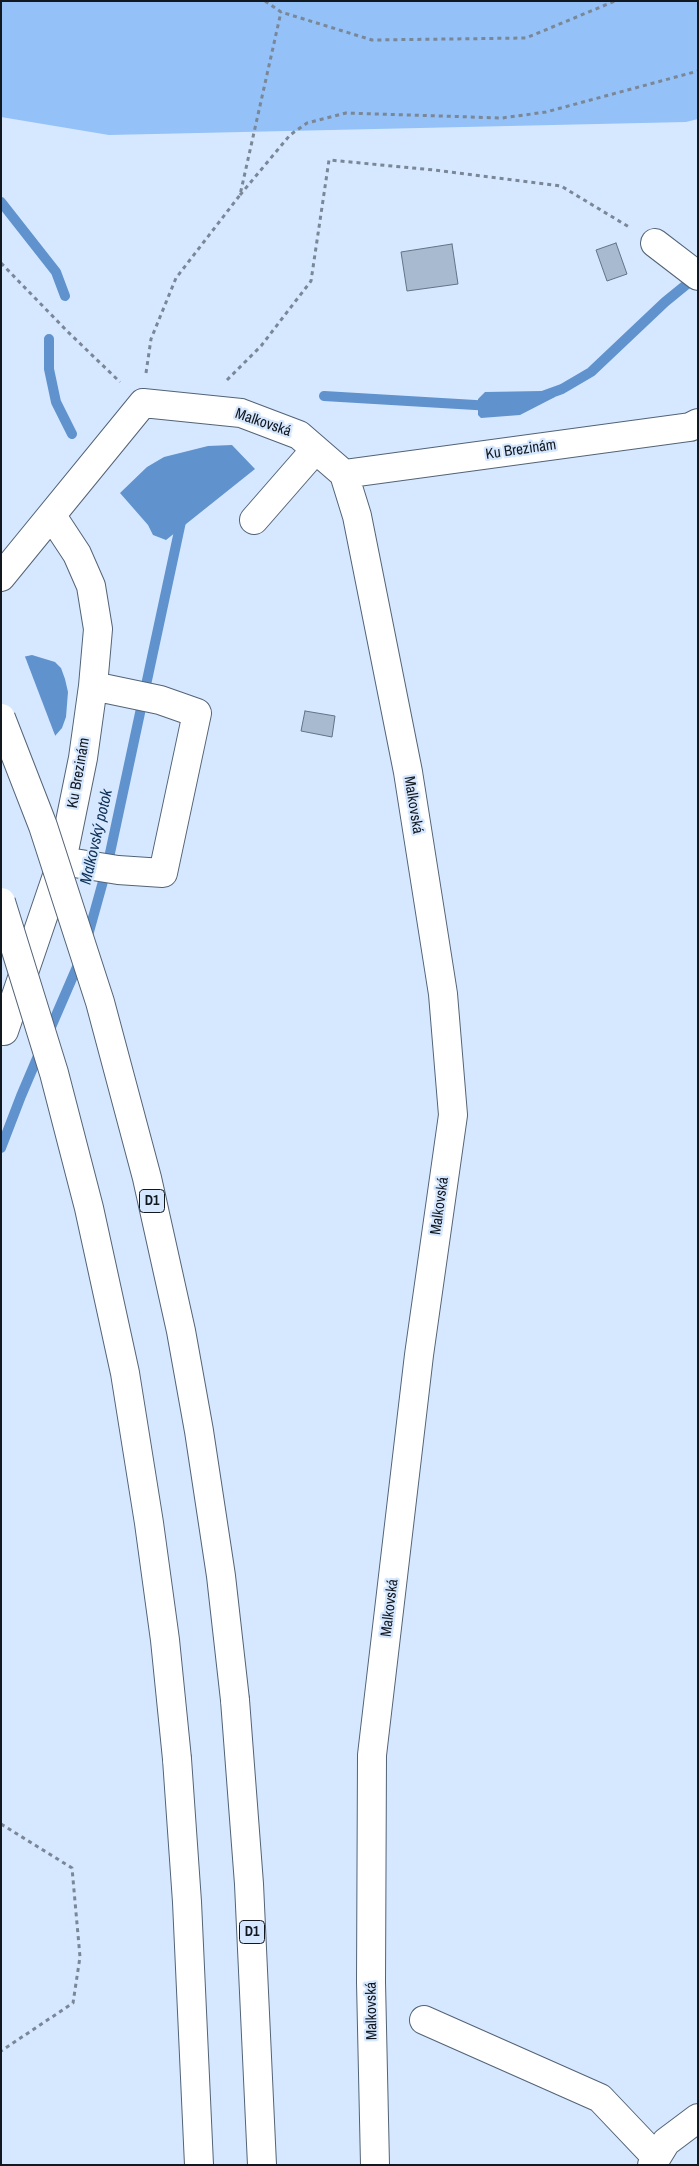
<!DOCTYPE html>
<meta charset="utf-8">
<style>
body{margin:0}
#map{position:relative;width:699px;height:2166px;overflow:hidden;background:#d6e8ff;font-family:"Archivo Narrow",sans-serif}
canvas{display:block}
.frame{position:absolute;inset:0;border:2px solid #121820;pointer-events:none}
</style>
<div id="map">
<canvas width="699" height="2166"></canvas>
<div class="frame"></div>
</div>
<script>
const g = document.querySelector('canvas').getContext('2d');
g.lineJoin = 'round';
function fill(path, color) { g.fillStyle = color; g.fill(path, 'evenodd'); }
const poly = rows => new Path2D(rows.map(r => 'M' + r).join(''));
function strokePath(path, color, width, dash) { g.strokeStyle = color; g.lineWidth = width; g.lineCap = dash ? 'butt' : 'round'; g.setLineDash(dash || []); g.stroke(path); }
function label(font, color, halo, rows, align = 'center') {
  g.font = font + ' "Archivo Narrow",sans-serif'; g.lineWidth = 4.5; g.setLineDash([]); g.textBaseline = 'middle'; g.strokeStyle = halo; g.fillStyle = color; for (const [text, x, y, turn = 0] of rows) {
    g.save(); g.translate(x, y); g.rotate((+turn || 0) * Math.PI / 180); g.textAlign = isNaN(turn) ? turn : align; if (halo) g.strokeText(text, 0, 0); g.fillText(text, 0, 0); g.restore();
  }
}
fill(poly([
 [1,1,698,1,698,119,686,122,109,135,1,117]
]), '#94c1f7');
fill(poly([
 [542,391,555,397,520,415,481,418,478,415,478,399,485,392],
 [232,445,255,469,166,540,153,535,148,525,120,493,147,467,164,457,208,446],
 [32,655,55,662,61,668,65,679,68,692,66,717,62,728,55,736,18,658]
]), '#6092cd');
fill(poly([
 [24,654,56,738,45,743,29,741,16,734,1,706,1,670,6,662,17,655]
]), '#d6e8ff');
strokePath(poly([
 [1,202,56,272,65,296],
 [49,339,49,369,56,402,72,434],
 [324,396,492,406],
 [537,398,562,389,591,372,665,302,697,276],
 [87,939,107,867,182,517],
 [48,1034,80,960],
 [1,1148,21,1096,41,1049]
]), '#6092cd', 10);
const building = poly([
 [616,243,627,274,607,281,596,250,616,243],
 [452,244,458,284,407,291,401,252,452,244],
 [305,711,335,716,332,737,301,731,305,711]
]);
fill(building, '#a8bacf');
strokePath(building, '#637386', 1);
const minor = poly([
 [655,243,698,276],
 [344,474,690,427,698,423],
 [254,520,315,450],
 [1,577,143,403,241,413,299,435,344,474,357,516,408,772,443,994,453,1115,419,1355,372,1755,371,1982,375,2165],
 [62,861,118,870,163,873,197,713,160,700,93,686],
 [4,1031,62,861,83,758,93,686,98,629,91,586,77,554,52,516],
 [424,2020,600,2098,656,2157],
 [652,2165,666,2142,698,2118]
]);
const highway = poly([
 [235,1700,249,1884,262,2165],
 [177,1759,187,1902,199,2165]
]);
strokePath(minor, '#536376', 30);
strokePath(highway, '#536376', 30);
strokePath(poly([
 [265,1,281,12,372,40,526,38,615,1],
 [240,195,290,135,307,123,346,113,502,118,546,112,698,71],
 [1,263,67,331,120,382],
 [146,373,151,339,176,278,240,195,281,12],
 [227,380,261,346,311,281,329,160,434,170,561,186,629,227],
 [1,1824,72,1868,80,1957,73,2003,1,2051]
]), '#7a8797', 3, [4, 4]);
strokePath(minor, '#fff', 28);
strokePath(highway, '#fff', 28);
const highwayBridge = poly([
 [1,718,43,826,100,1002,147,1178,181,1331,199,1431,221,1576,235,1700],
 [1,902,54,1073,89,1208,125,1373,149,1523,165,1640,177,1759]
]);
strokePath(highwayBridge, '#536376', 30, []);
strokePath(highwayBridge, '#fff', 28);
for (const [x, y, w] of [
 [152,1201,25],
 [252,1932,25]
]) { const box = new Path2D(); box.roundRect(x - w / 2, y - 11.5, w, 23, 4); g.fillStyle = '#d6e8ff'; g.fill(box); strokePath(box, '#121820', 1); }
label('bold 14px', '#121820', null, [
 ["D1",152,1201],
 ["D1",252,1932]
]);
label('15px', '#121820', '#d6e8ff', [
 ["Malkovská",263,423,19],
 ["Ku Brezinám",521,450,-8],
 ["Ku Brezinám",79,773,-80],
 ["Malkovská",413,805,81],
 ["Malkovská",440,1206,-82],
 ["Malkovská",390,1608,-83],
 ["Malkovská",372,2011,-91]
]);
label('italic 16px', '#0c3057', '#d6e8ff', [
 ["Malkovský potok",97,837,-77]
]);
</script>
